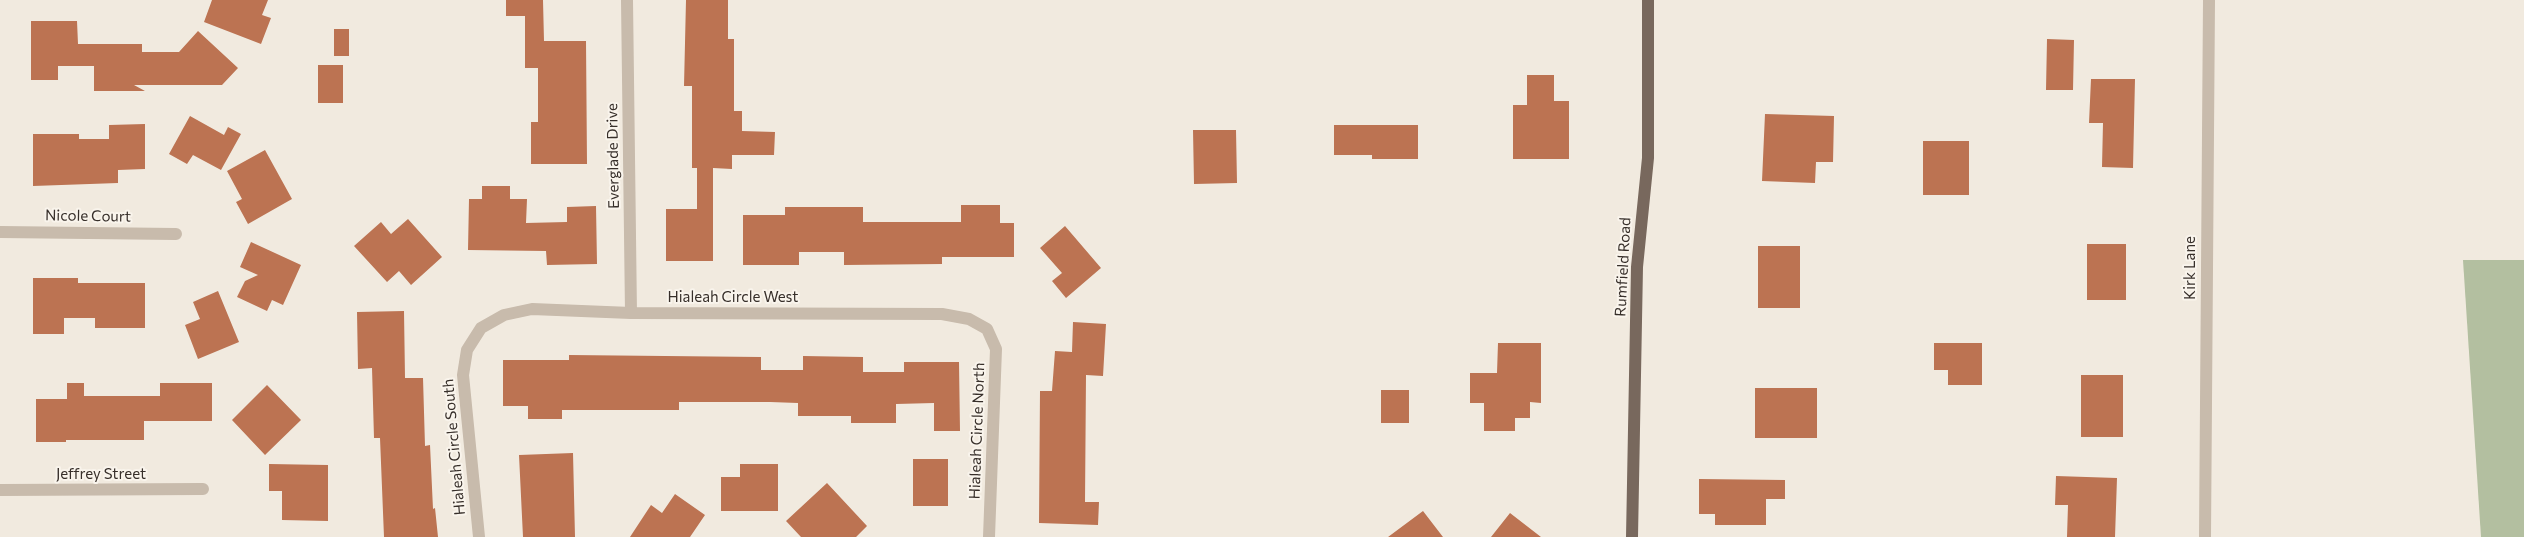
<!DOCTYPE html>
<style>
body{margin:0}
canvas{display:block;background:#f1eadf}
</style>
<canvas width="2524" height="537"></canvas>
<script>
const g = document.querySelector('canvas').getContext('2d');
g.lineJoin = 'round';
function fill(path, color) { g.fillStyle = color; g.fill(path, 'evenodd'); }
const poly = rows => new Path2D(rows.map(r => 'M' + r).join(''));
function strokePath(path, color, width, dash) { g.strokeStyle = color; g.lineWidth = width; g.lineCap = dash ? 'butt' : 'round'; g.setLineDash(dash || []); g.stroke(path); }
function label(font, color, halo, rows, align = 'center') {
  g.font = font + ' Commissioner,sans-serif'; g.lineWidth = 4; g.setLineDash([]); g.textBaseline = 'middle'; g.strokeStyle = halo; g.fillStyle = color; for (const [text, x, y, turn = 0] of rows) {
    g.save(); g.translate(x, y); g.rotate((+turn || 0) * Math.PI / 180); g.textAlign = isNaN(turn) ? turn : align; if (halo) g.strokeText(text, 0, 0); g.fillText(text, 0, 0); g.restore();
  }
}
fill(poly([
 [2463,260,2524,260,2524,537,2481,537]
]), '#b3bfa0');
fill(poly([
 [212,0,268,0,262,15,271,18,261,44,204,22],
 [506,0,543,0,544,41,586,41,587,164,531,164,531,122,538,122,538,68,525,68,525,16,506,16],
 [686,0,728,0,728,39,734,39,734,111,742,111,742,131,775,132,774,155,732,155,732,169,713,168,713,261,666,261,666,209,697,209,697,168,692,168,692,86,684,86],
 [31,21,77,21,78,44,142,44,142,52,179,52,198,31,238,68,222,85,134,85,145,91,94,91,94,66,58,66,58,80,31,80],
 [334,29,349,29,349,56,334,56],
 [2047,39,2074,40,2073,90,2046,90],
 [318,65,343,65,343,103,318,103],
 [1527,75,1554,75,1554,101,1569,101,1569,159,1513,159,1513,105,1527,105],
 [2091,79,2135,79,2133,168,2102,167,2103,123,2089,123],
 [1765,114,1834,116,1833,162,1816,162,1815,183,1762,181],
 [190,116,224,135,228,127,241,134,221,170,193,155,187,164,169,154],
 [145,124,145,169,118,170,118,183,33,186,33,134,79,134,79,139,109,139,109,125],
 [1334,125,1418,125,1418,159,1372,159,1372,155,1334,155],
 [1193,130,1236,130,1237,183,1194,184],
 [1923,141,1969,141,1969,195,1923,195],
 [265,150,292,199,248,224,236,202,242,199,227,171],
 [482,186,510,186,510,199,527,199,526,223,567,222,567,207,596,206,597,264,547,265,546,251,468,250,469,199,482,199],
 [961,205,1000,205,1000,223,1014,223,1014,257,942,257,942,264,844,265,844,252,799,252,799,265,743,265,743,215,785,215,785,207,863,207,863,222,961,222],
 [408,219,442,257,411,285,399,271,387,282,354,246,381,222,391,234],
 [1065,226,1101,268,1066,298,1052,281,1062,273,1040,248],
 [251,242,301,265,283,305,272,300,267,311,237,297,245,281,258,275,240,267],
 [2087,244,2126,244,2126,300,2087,300],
 [1758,246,1800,246,1800,308,1758,308],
 [33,278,78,278,78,283,145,283,145,328,95,328,95,318,64,318,64,334,33,334],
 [218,291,239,342,198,359,185,325,200,319,193,302],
 [404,311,405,378,423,378,425,446,430,445,433,509,435,508,438,537,384,537,380,438,374,438,372,368,358,369,357,312],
 [1073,322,1106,324,1103,376,1086,375,1085,502,1099,502,1098,525,1039,523,1040,391,1052,391,1055,351,1072,352],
 [1498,343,1541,343,1541,403,1530,402,1530,418,1515,418,1515,431,1484,431,1484,403,1470,403,1470,373,1497,373],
 [1934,343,1982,343,1982,385,1948,385,1948,370,1934,370],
 [569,355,761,357,761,370,803,370,803,356,863,357,863,372,904,372,904,362,959,362,960,431,934,431,934,403,896,404,896,423,851,423,851,416,798,416,798,403,770,402,679,402,679,410,562,410,562,419,528,419,528,406,503,406,503,360,569,360],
 [2081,375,2123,375,2123,437,2081,437],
 [67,383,84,383,84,396,160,396,160,383,212,383,212,421,144,421,144,440,66,440,66,442,36,442,36,399,67,399],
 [267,385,301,420,265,455,232,420],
 [1755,388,1817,388,1817,438,1755,438],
 [1381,390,1409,390,1409,423,1381,423],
 [573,453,575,537,523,537,519,455],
 [913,459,948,459,948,506,913,506],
 [269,464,328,465,328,521,282,520,282,491,269,491],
 [740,464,778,464,778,511,721,511,721,477,740,477],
 [2056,476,2117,478,2115,537,2067,537,2068,505,2055,505],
 [1699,479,1785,480,1785,499,1766,499,1766,525,1715,525,1715,514,1699,514],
 [827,483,867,526,856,537,801,537,786,521],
 [675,494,705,515,690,537,630,537,651,505,662,513],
 [1423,511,1443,537,1388,537],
 [1510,513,1541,537,1491,537]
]), '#bc7352');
strokePath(poly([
 [627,0,631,313],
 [0,232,176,234],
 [0,490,203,489],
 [479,537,463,375,467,350,481,328,504,315,532,309,631,313,942,314,969,319,987,329,996,349,989,537],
 [2205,537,2209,0]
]), '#c8bbac', 12);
strokePath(poly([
 [1632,537,1637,267,1648,158,1648,0]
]), '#78685d', 12);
label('15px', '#372f2a', '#f9f4ec', [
 ["Everglade Drive",613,156,-91],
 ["Nicole Court",88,216,1],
 ["Rumfield Road",1623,267,-87],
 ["Kirk Lane",2190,268,-90],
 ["Hialeah Circle West",733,297],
 ["Hialeah Circle North",977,431,-88],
 ["Hialeah Circle South",454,447,-95],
 ["Jeffrey Street",101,474]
]);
</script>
